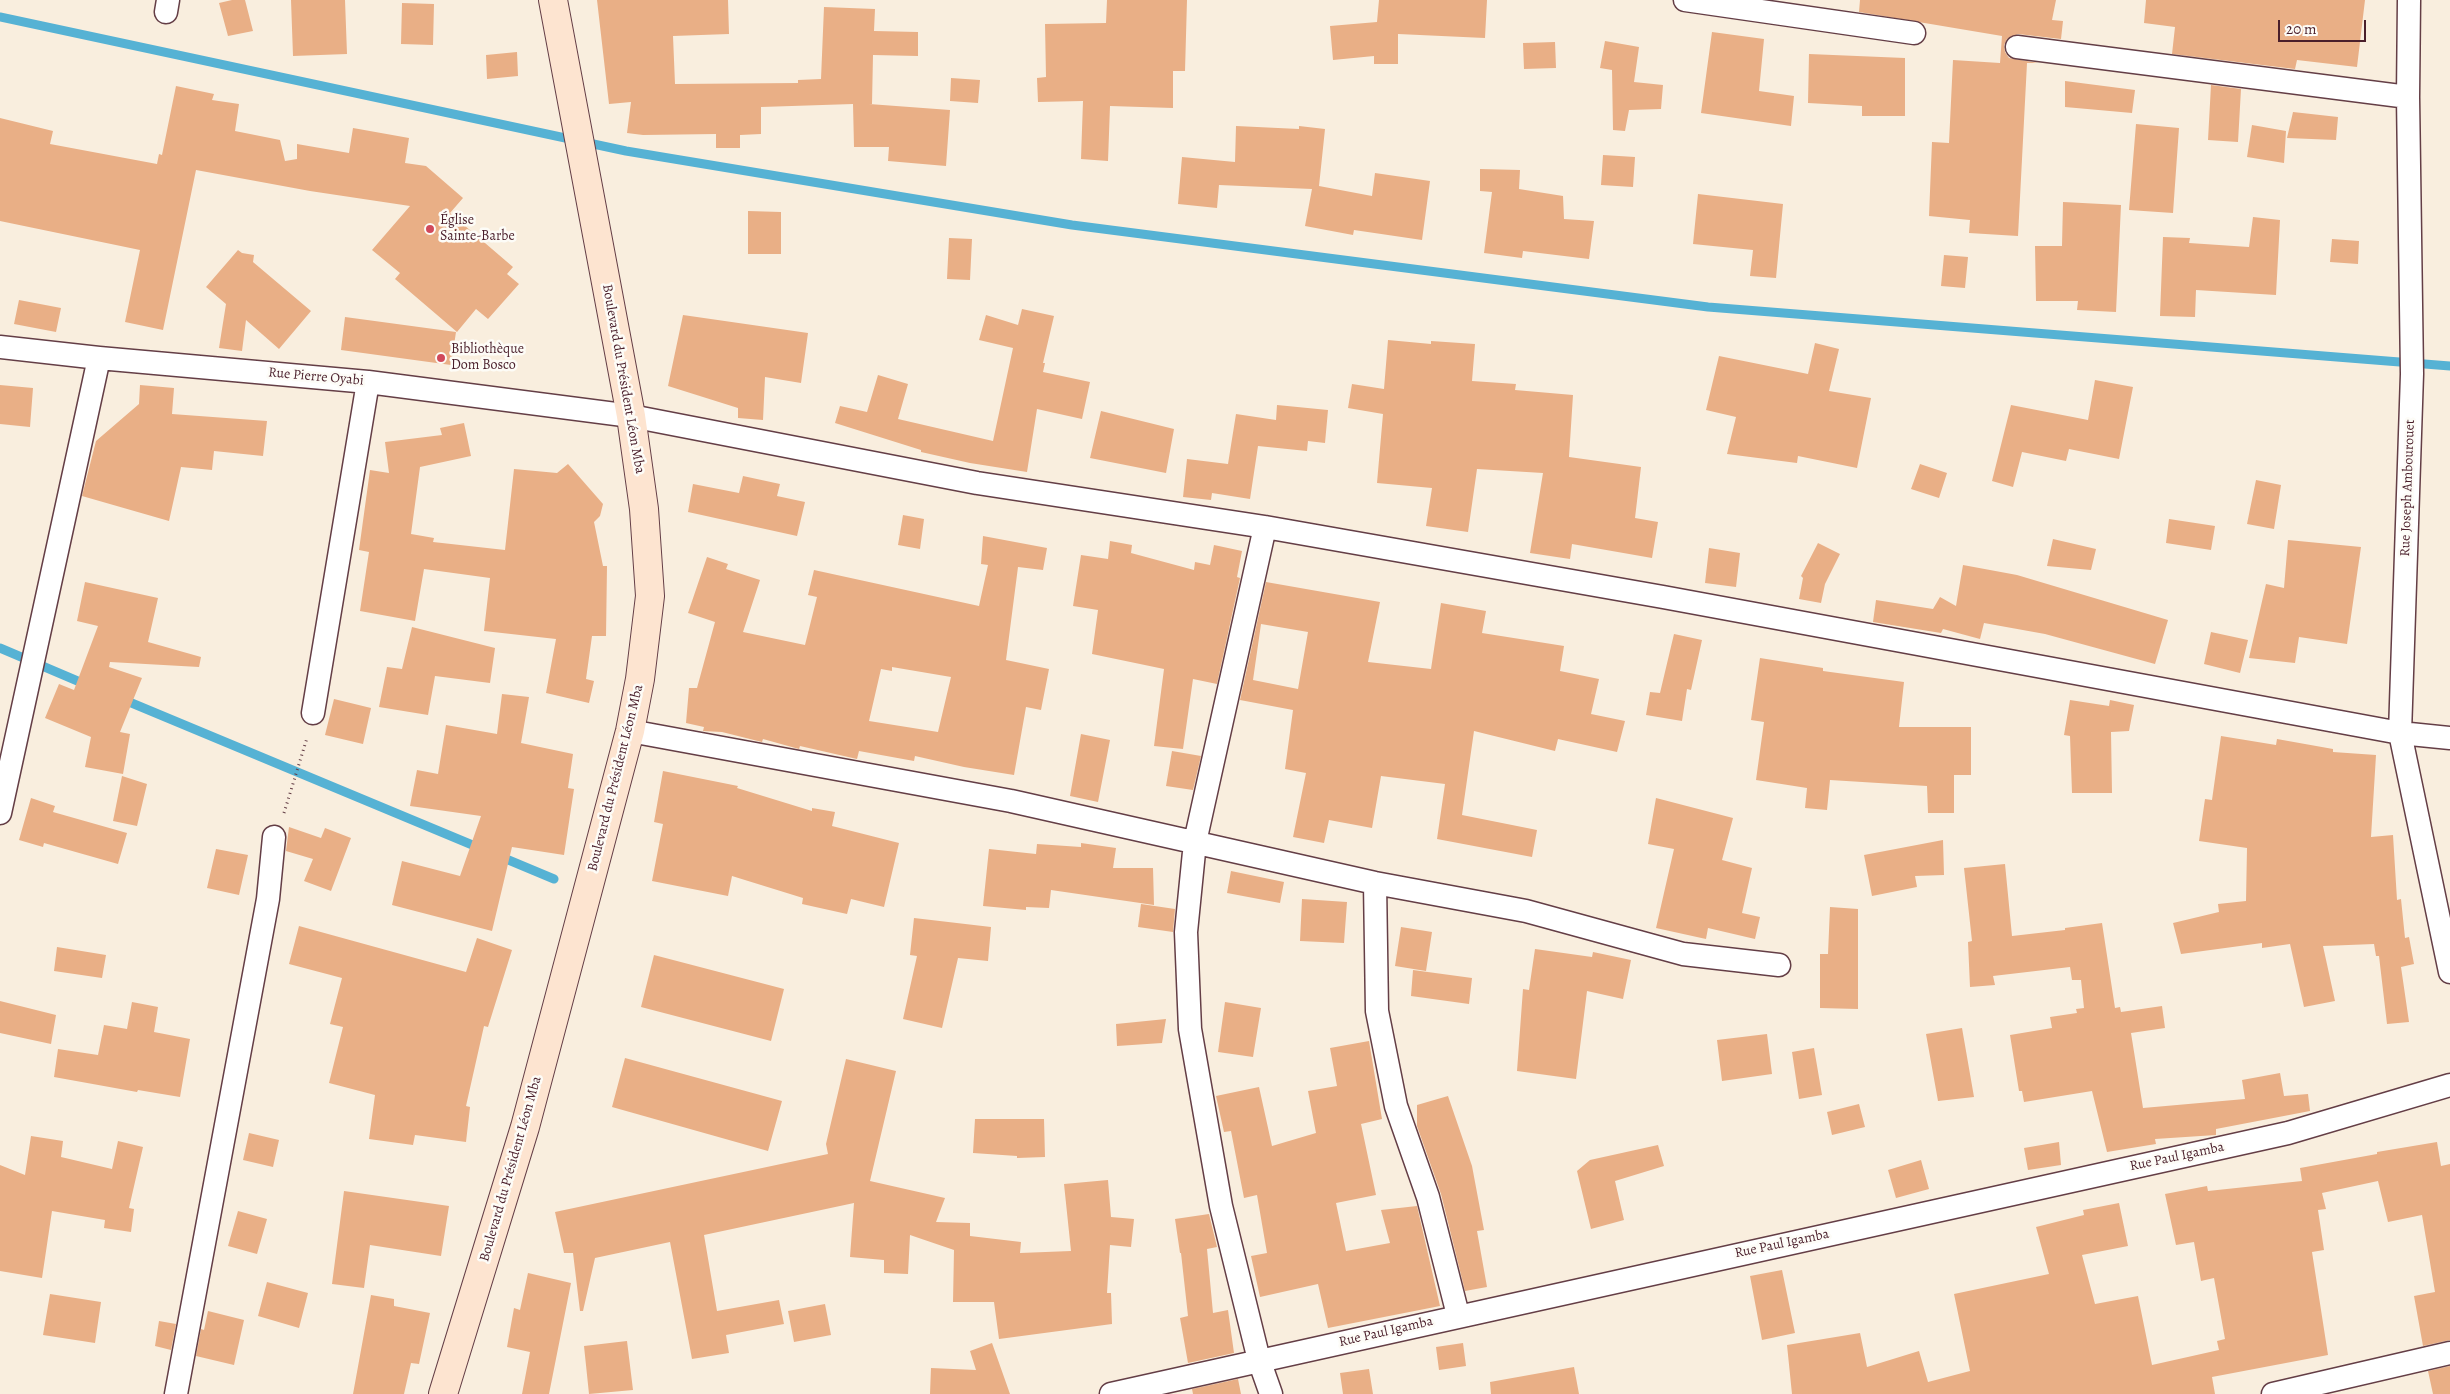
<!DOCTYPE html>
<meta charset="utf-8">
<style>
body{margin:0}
#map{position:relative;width:2450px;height:1394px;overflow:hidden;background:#f9eede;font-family:Alegreya,serif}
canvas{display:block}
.scale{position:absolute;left:2278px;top:20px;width:88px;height:22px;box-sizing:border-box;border:2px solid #4a1f2b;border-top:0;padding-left:6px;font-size:15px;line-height:18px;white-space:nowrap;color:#4a1f2b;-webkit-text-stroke:4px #fdfcf7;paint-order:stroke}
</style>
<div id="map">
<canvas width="2450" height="1394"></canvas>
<div class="scale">20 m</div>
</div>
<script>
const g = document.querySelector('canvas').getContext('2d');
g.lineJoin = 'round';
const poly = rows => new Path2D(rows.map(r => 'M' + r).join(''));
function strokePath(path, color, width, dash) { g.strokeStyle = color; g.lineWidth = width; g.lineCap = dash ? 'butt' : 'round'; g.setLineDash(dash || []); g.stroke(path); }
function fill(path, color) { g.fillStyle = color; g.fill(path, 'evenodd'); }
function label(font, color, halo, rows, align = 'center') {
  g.font = font + ' Alegreya,serif'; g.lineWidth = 5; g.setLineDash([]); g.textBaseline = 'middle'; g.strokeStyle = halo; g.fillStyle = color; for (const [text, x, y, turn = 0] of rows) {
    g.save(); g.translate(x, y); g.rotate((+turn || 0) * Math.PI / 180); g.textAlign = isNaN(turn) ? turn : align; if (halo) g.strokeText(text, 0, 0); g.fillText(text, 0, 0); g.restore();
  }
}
strokePath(poly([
 [0,17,626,151,1072,225,1708,307,2450,366],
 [0,648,87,685],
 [122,699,482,849],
 [499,856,554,879]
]), '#56b2d4', 9);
fill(poly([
 [232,0,245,0,253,31,228,36,219,3],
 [291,0,345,0,347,54,293,56],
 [597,0,728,0,729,34,673,36,675,84,798,83,798,80,821,79,824,7,875,9,874,31,918,32,918,56,873,55,872,104,869,104,950,110,946,166,888,161,889,147,854,147,853,104,761,107,761,134,740,135,740,148,716,148,716,134,643,135,627,133,631,102,609,104],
 [1107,0,1187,0,1185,71,1173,71,1173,108,1110,106,1108,161,1081,159,1083,101,1038,102,1037,78,1046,77,1045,24,1106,23],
 [1379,0,1487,0,1485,38,1398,34,1398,64,1374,64,1374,56,1333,60,1330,26,1377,22],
 [1860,0,2056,0,2052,20,2063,21,2061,39,2018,34,2007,39,2004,45,2005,52,2009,58,2038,63,2027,63,2018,236,1969,233,1970,220,1929,216,1932,142,1949,143,1953,60,2000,63,2002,36,1859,12],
 [2146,0,2365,0,2357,67,2297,60,2295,69,2172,54,2175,27,2144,23],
 [402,3,434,4,433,45,401,44],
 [1712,32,1764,39,1759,91,1794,96,1791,126,1701,113],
 [1605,41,1639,47,1634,82,1663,85,1661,109,1629,110,1625,131,1613,130,1612,70,1600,68],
 [1555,42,1556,68,1524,69,1523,43],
 [517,52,518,76,487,79,486,55],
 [1809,54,1905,58,1905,116,1862,116,1862,106,1808,103],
 [951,78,980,80,978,103,950,101],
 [2065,81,2135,90,2132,113,2065,107],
 [2211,85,2241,89,2238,142,2208,140],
 [176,86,214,94,212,100,239,104,235,131,280,140,285,161,297,159,297,144,349,153,353,128,409,138,405,163,426,166,463,198,450,213,513,267,507,274,519,284,488,319,476,309,457,332,395,279,400,273,372,250,410,206,310,191,196,170,163,330,125,322,140,250,0,221,0,118,53,131,50,144,157,164,159,154,162,155],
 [2293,112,2338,117,2336,140,2287,138],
 [2136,124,2179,128,2173,213,2129,210],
 [2252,125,2286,131,2284,163,2247,157],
 [1236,126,1299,129,1299,126,1325,129,1319,186,1372,196,1375,173,1430,181,1422,240,1354,230,1353,235,1305,226,1312,189,1219,185,1217,208,1178,204,1182,157,1235,162],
 [1603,155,1635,157,1633,187,1601,185],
 [1480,169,1520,170,1519,189,1563,196,1564,219,1594,221,1589,259,1523,251,1522,258,1484,253,1492,192,1480,191],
 [1698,194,1783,204,1776,278,1750,276,1753,250,1693,244],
 [2063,202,2121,205,2116,312,2077,310,2078,301,2036,301,2035,246,2062,246],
 [748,211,781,212,781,254,748,254],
 [2253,217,2280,220,2276,295,2196,290,2195,317,2160,316,2163,237,2190,238,2189,243,2249,247],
 [949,238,972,239,970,280,947,279],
 [2332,239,2359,241,2358,264,2330,262],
 [238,250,242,253,254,255,253,262,311,311,279,349,246,320,242,351,219,348,226,304,206,287],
 [1944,255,1968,257,1965,288,1941,286],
 [19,300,61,308,56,332,14,324],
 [1022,309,1054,316,1043,363,1045,363,1043,372,1090,382,1082,419,1037,409,1027,472,970,463,921,452,921,450,835,423,840,406,867,412,878,375,908,384,898,419,993,441,1013,348,979,340,986,315,1018,325],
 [683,315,808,333,801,383,765,377,763,420,738,418,738,408,668,386],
 [345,317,456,332,451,365,341,350],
 [1388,340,1431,344,1431,341,1475,344,1472,381,1516,384,1515,390,1573,395,1569,457,1641,467,1635,518,1658,522,1652,558,1572,544,1570,559,1530,553,1543,473,1477,469,1468,532,1426,526,1432,488,1377,483,1383,414,1348,408,1352,384,1384,389],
 [1815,343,1839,349,1829,391,1871,398,1857,468,1798,456,1797,463,1727,454,1736,417,1706,410,1719,356,1808,374],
 [2095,380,2133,387,2119,459,2069,449,2066,461,2022,452,2013,487,1992,481,2011,405,2088,420],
 [0,385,33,388,30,427,0,424],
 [140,385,174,388,172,414,267,421,263,456,214,451,212,470,181,467,169,521,82,496,96,441,139,404],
 [1277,405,1328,410,1325,443,1308,441,1307,451,1258,446,1250,499,1212,493,1211,500,1183,497,1187,459,1228,464,1236,414,1276,420],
 [1101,411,1174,429,1166,473,1090,458],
 [464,423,471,456,420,467,411,534,434,538,433,542,505,550,514,469,557,473,568,464,603,504,600,516,594,522,603,566,607,566,606,636,592,636,586,679,594,681,589,703,546,693,556,639,484,631,490,578,424,569,415,621,360,611,369,552,359,550,370,470,389,473,385,442,442,435,440,428],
 [1920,464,1947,473,1939,498,1911,489],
 [743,476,780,484,777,496,805,502,797,536,688,512,693,484,739,493],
 [2256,480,2281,485,2274,529,2247,524],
 [903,515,924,519,920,549,898,545],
 [2169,519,2215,526,2211,550,2166,543],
 [983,536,1047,548,1043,570,1018,567,1006,660,1049,669,1041,710,1026,707,1014,775,964,767,915,756,914,761,859,751,857,759,800,746,799,749,763,739,762,742,722,732,703,731,704,727,686,723,689,688,697,688,715,622,688,613,707,557,728,564,726,569,760,580,743,632,805,645,817,597,808,595,814,570,979,606,988,565,981,564],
 [892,667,951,677,938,732,869,721,881,669,892,671],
 [2053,539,2096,549,2091,570,2047,566],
 [2288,540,2361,547,2347,644,2299,637,2295,663,2249,658,2266,584,2284,588],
 [1110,541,1132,545,1131,553,1194,570,1195,562,1210,565,1214,545,1242,551,1237,577,1240,578,1217,684,1193,679,1183,749,1154,746,1164,669,1092,654,1098,610,1073,606,1081,555,1108,559],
 [1818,543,1840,554,1825,584,1821,603,1799,599,1803,578,1801,576],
 [1709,548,1740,553,1736,587,1705,583],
 [1963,565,2017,575,2168,620,2155,664,2045,634,1984,623,1980,639,1943,629,1941,633,1873,622,1876,600,1933,609,1940,597,1956,606],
 [85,582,158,598,148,642,201,657,199,667,110,662,109,667,142,678,120,732,130,734,123,774,85,767,91,737,45,718,59,684,74,690,98,626,77,621],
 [1266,582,1380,602,1368,662,1431,669,1441,603,1486,611,1482,633,1564,646,1560,671,1599,679,1591,714,1625,721,1617,752,1558,739,1555,751,1474,731,1462,815,1537,830,1532,857,1437,839,1445,784,1381,776,1372,828,1329,820,1324,843,1293,837,1306,773,1285,769,1293,710,1240,700],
 [1261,624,1308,632,1298,689,1253,680],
 [412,627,495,648,490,683,435,676,428,715,379,707,387,667,402,669],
 [2211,632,2248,640,2240,673,2204,664],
 [1674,634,1702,640,1691,690,1687,689,1682,721,1646,715,1650,692,1660,693],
 [1760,658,1823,668,1823,671,1904,682,1899,727,1971,727,1971,775,1954,775,1954,813,1928,813,1927,786,1830,780,1827,810,1805,808,1807,788,1756,780,1764,722,1751,720],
 [502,694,529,697,521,743,573,754,568,788,574,789,564,855,512,847,492,931,392,905,402,861,460,876,481,816,410,806,417,770,438,774,446,725,497,734],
 [334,699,371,708,363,744,325,735],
 [2070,700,2109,706,2110,700,2134,705,2129,731,2111,732,2112,793,2072,793,2070,736,2064,735],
 [1081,734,1110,740,1098,802,1070,796],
 [2221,736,2276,745,2277,739,2333,749,2333,752,2376,755,2371,837,2393,835,2397,900,2401,899,2405,938,2409,937,2414,964,2401,967,2409,1022,2387,1024,2379,956,2376,956,2374,944,2323,946,2335,1001,2304,1007,2290,944,2262,948,2262,943,2181,954,2173,923,2219,912,2218,904,2246,901,2247,848,2199,841,2205,799,2212,800],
 [1172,751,1201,756,1193,790,1166,786],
 [663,771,738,786,737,788,812,811,812,808,835,812,832,826,899,843,884,907,851,899,847,914,802,904,803,898,732,876,728,896,652,881,663,824,654,822],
 [122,776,147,784,137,826,113,821],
 [31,798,55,806,53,812,127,833,118,864,44,843,43,847,19,840],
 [1656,798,1733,818,1722,860,1752,868,1742,913,1760,917,1755,939,1708,928,1706,939,1656,928,1674,849,1648,844],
 [289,827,321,838,325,828,351,838,331,891,304,881,313,859,286,851],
 [1943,840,1944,875,1915,876,1917,887,1872,896,1864,855],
 [1081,843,1116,848,1113,868,1153,868,1154,905,1051,890,1049,908,1026,907,1026,910,983,906,989,849,1036,854,1037,844,1081,847],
 [216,849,248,855,239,895,207,888],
 [2005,864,2012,936,2065,930,2065,928,2102,923,2115,1008,2120,1007,2121,1012,2162,1006,2165,1028,2131,1033,2143,1108,2245,1099,2242,1080,2280,1073,2284,1096,2308,1094,2310,1111,2216,1129,2216,1135,2155,1139,2156,1144,2107,1152,2092,1091,2024,1102,2022,1091,2019,1091,2010,1035,2052,1028,2050,1017,2077,1013,2076,1009,2084,1008,2081,980,2072,980,2070,967,1993,976,1995,985,1970,987,1968,942,1972,941,1964,868],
 [1231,871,1284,882,1280,903,1227,893],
 [1302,899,1347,902,1344,943,1300,941],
 [1141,904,1175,909,1173,932,1138,927],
 [1830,907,1858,909,1858,1009,1820,1008,1820,954,1828,954],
 [914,918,991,927,988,961,958,958,942,1028,903,1019,917,956,910,955],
 [299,926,466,972,477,938,512,950,488,1027,484,1026,466,1106,470,1107,466,1142,415,1135,413,1145,369,1139,375,1095,329,1083,343,1027,330,1024,342,978,289,964],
 [1401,927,1432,932,1426,971,1395,966],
 [57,947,106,955,102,978,54,971],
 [1535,949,1592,957,1593,952,1631,960,1623,999,1587,991,1576,1079,1517,1071,1523,989,1529,990],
 [654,955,784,989,771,1041,641,1007],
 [1413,970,1472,978,1469,1004,1411,996],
 [0,1001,56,1015,51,1044,0,1033],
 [132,1002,158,1007,154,1032,190,1039,180,1097,138,1090,137,1092,54,1077,58,1049,98,1055,104,1025,127,1029],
 [1225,1002,1261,1008,1253,1057,1218,1052],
 [1166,1019,1162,1043,1117,1046,1116,1024],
 [1962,1028,1974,1097,1938,1101,1926,1034],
 [1767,1034,1772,1074,1722,1081,1717,1040],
 [1369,1041,1382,1119,1361,1124,1376,1195,1336,1203,1346,1251,1390,1243,1381,1210,1417,1206,1440,1306,1328,1328,1318,1284,1260,1297,1251,1256,1267,1253,1257,1195,1244,1198,1231,1131,1224,1132,1216,1096,1259,1087,1272,1146,1316,1133,1308,1091,1337,1086,1330,1048],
 [1814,1048,1822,1095,1799,1099,1792,1052],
 [625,1058,782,1101,768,1151,612,1107],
 [846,1059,896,1071,870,1181,945,1198,936,1222,970,1223,970,1236,1021,1242,1020,1253,1071,1251,1064,1184,1108,1180,1111,1217,1134,1219,1131,1247,1110,1245,1107,1293,1111,1293,1112,1324,999,1339,994,1302,953,1302,954,1250,910,1235,908,1274,884,1273,884,1260,850,1257,854,1203,704,1235,717,1311,779,1300,784,1324,726,1335,729,1353,692,1359,670,1242,595,1258,583,1311,580,1311,573,1253,564,1253,555,1212,828,1154,826,1144],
 [1448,1096,1472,1166,1484,1230,1477,1231,1487,1287,1465,1291,1441,1194,1417,1126,1417,1105],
 [1859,1104,1865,1127,1832,1135,1827,1112],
 [975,1119,1044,1119,1045,1157,1017,1158,1017,1156,973,1153],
 [249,1133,279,1140,273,1167,243,1160],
 [31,1136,63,1141,61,1157,112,1169,118,1141,143,1147,129,1208,134,1209,131,1232,104,1228,105,1220,52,1211,42,1278,0,1271,0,1165,25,1175],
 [2059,1142,2061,1165,2028,1170,2024,1148],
 [2437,1142,2441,1166,2450,1164,2450,1340,2423,1346,2414,1296,2435,1292,2422,1215,2388,1222,2378,1181,2322,1193,2326,1209,2318,1210,2324,1250,2312,1252,2328,1355,2212,1377,2215,1394,1792,1394,1787,1345,1860,1333,1867,1367,1919,1351,1928,1382,1970,1371,1954,1294,2049,1274,2036,1227,2084,1215,2083,1210,2119,1203,2128,1246,2082,1255,2095,1304,2138,1296,2152,1365,2219,1350,2217,1341,2225,1339,2214,1278,2201,1281,2194,1242,2176,1245,2165,1194,2207,1186,2208,1191,2302,1181,2300,1168,2377,1154,2377,1152],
 [1658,1145,1664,1166,1615,1181,1624,1220,1591,1229,1577,1171,1590,1160],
 [1921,1160,1929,1189,1896,1198,1888,1170],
 [344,1191,449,1206,441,1256,370,1245,364,1288,332,1284],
 [238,1211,267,1219,257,1254,228,1246],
 [1209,1214,1217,1247,1207,1249,1213,1313,1228,1310,1234,1353,1188,1363,1180,1318,1188,1316,1181,1253,1180,1253,1175,1219],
 [1782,1270,1795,1333,1762,1340,1750,1276],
 [528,1273,571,1283,549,1394,522,1394,530,1352,507,1347,514,1308,520,1310],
 [267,1282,308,1293,299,1328,258,1316],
 [50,1294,101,1302,95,1343,43,1335],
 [371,1295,394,1299,394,1306,430,1313,419,1364,411,1363,404,1394,353,1394],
 [825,1304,831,1335,794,1342,788,1311],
 [208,1311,244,1320,234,1365,196,1356,201,1329,204,1330],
 [159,1321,176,1324,171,1350,155,1346],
 [627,1341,633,1390,589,1394,584,1346],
 [992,1343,1010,1394,930,1394,931,1368,976,1370,970,1351],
 [1463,1343,1466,1366,1439,1370,1436,1347],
 [2450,1366,2450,1394,2433,1394,2428,1371],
 [1574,1367,1579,1394,1491,1394,1490,1382],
 [1369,1369,1373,1394,1343,1394,1340,1373],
 [1238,1379,1241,1394,1193,1394,1192,1389]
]), '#e9af86');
const street = poly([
 [1685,0,1914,33],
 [2409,0,2408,97,2412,374,2400,733,2450,972],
 [166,12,168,0],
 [2017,47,2408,97],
 [0,347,99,358,368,382,631,416,977,483,1265,527,1663,597,2400,733,2450,738],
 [1265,527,1195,842,1186,932,1190,1029,1221,1206,1259,1360,1271,1394],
 [313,713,368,382],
 [630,731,1011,801,1375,883,1526,911,1683,954,1779,965],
 [0,813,99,358],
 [1375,883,1377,1011,1396,1106,1428,1197,1458,1315],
 [176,1394,268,899,274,837],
 [1111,1394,2288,1133,2450,1085],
 [2273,1394,2450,1353]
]);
const secondary = poly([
 [443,1394,525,1127,630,731,640,679,650,596,644,509,631,416,553,0]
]);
strokePath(street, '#643e46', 25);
strokePath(secondary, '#643e46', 30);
strokePath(poly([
 [284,813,307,738]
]), '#643e46', 3, [1, 4]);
strokePath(street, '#fff', 22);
strokePath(secondary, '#fde4d0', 28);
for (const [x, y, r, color] of [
 [430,229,5,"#d1495b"],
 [441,358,5,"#d1495b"]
]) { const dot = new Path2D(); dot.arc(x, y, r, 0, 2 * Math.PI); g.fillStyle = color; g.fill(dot); strokePath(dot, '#fdfcf7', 2); }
label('14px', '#4a1f2b', '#fdfcf7', [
 ["Église",440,221],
 ["Sainte-Barbe",440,237],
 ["Bibliothèque",451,350],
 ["Dom Bosco",451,366]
], 'left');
label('14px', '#4a1f2b', '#fdfcf7', [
 ["Rue Pierre Oyabi",316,377,5],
 ["Boulevard du Président Léon Mba",623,379,80],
 ["Rue Joseph Ambourouet",2408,488,-88],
 ["Boulevard du Président Léon Mba",616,778,-76],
 ["Rue Paul Igamba",2177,1157,-12],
 ["Boulevard du Président Léon Mba",511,1169,-74],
 ["Rue Paul Igamba",1782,1244,-12],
 ["Rue Paul Igamba",1386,1332,-13]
]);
</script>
